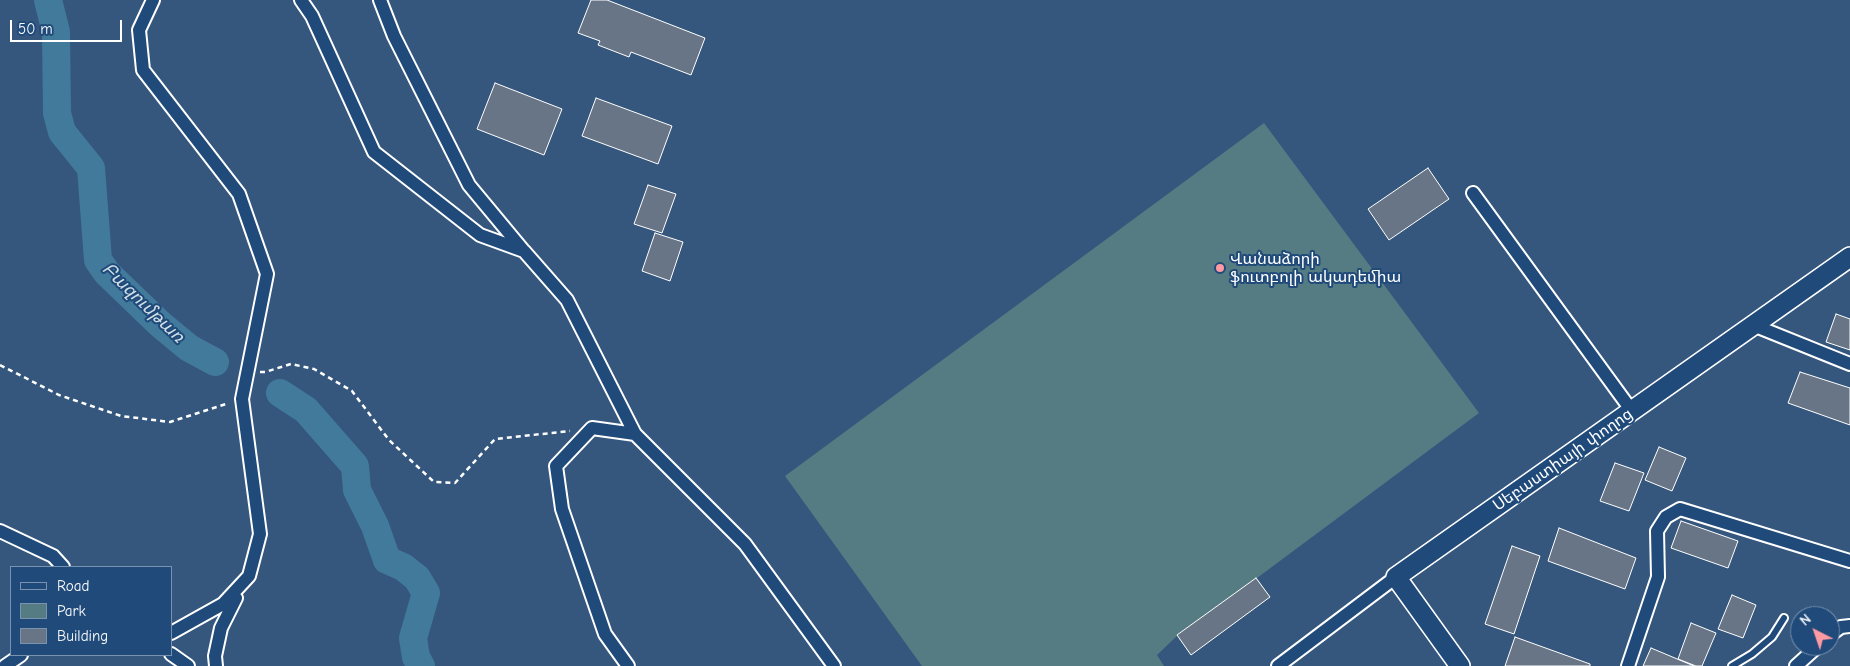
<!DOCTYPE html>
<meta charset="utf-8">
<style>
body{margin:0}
#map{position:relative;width:1850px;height:666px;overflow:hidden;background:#35577e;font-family:"Comic Neue",sans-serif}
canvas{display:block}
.legend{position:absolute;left:10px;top:566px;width:162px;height:90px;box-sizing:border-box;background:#1f4a7a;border:1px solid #7992af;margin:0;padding:6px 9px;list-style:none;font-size:15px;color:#fff}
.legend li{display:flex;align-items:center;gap:10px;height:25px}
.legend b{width:25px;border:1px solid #7992af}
.north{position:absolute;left:1790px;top:606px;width:50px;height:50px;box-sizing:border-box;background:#1f4a7a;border:1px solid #7992af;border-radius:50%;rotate:319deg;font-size:14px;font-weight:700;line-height:20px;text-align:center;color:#fff}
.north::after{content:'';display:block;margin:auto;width:18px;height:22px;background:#ff9aa2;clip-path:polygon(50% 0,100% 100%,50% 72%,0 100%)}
.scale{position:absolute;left:10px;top:20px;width:112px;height:22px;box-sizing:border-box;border:2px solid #fff;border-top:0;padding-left:6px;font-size:15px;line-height:18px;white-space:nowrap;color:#fff;-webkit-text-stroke:4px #1f4a7a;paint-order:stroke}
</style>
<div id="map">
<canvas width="1850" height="666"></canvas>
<ul class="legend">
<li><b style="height:6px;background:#1f4a7a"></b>Road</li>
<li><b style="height:14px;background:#557c82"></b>Park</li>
<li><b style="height:14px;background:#677586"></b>Building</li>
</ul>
<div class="north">N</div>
<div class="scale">50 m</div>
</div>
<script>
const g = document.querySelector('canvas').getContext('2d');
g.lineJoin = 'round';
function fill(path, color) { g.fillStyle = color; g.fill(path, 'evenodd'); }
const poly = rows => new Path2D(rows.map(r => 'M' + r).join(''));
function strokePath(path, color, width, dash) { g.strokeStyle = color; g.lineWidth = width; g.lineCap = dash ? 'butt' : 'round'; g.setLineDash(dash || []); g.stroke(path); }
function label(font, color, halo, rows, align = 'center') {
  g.font = font + ' "Comic Neue","Noto Sans Armenian",sans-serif'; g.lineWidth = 4; g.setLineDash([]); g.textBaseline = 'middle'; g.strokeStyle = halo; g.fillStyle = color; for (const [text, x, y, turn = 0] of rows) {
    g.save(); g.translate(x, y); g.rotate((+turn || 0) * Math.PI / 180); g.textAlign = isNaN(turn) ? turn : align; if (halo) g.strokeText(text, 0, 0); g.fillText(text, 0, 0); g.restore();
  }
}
fill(poly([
 [1264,123,1479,413,1257,578,1270,597,1191,655,1177,636,1157,655,1164,666,922,666,785,476]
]), '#557c82');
strokePath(poly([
 [48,0,56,32,57,113,62,132,91,168,98,260,107,273,160,324,189,348,215,362],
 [280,393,306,410,355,466,357,490,375,526,387,560,403,567,417,578,426,593,413,638,416,657,421,666]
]), '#427a9c', 28);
const building = poly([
 [591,0,607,0,705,38,691,75,631,52,629,57,598,45,600,41,578,33,591,0],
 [495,83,562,109,544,155,477,129,495,83],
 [596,98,672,126,658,164,582,136,596,98],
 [1428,168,1449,199,1389,240,1368,209,1428,168],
 [648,185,676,194,662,233,634,224,648,185],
 [655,233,683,242,670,281,642,271,655,233],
 [1836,314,1850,319,1850,350,1826,342,1836,314],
 [1800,372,1850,388,1850,425,1788,403,1800,372],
 [1659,447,1686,458,1672,491,1645,480,1659,447],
 [1615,463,1644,473,1629,511,1600,501,1615,463],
 [1681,521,1738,541,1728,568,1671,548,1681,521],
 [1559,528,1636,558,1625,589,1548,561,1559,528],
 [1512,546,1540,556,1514,634,1485,624,1512,546],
 [1256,578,1270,597,1191,655,1177,635,1256,578],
 [1732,595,1756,605,1743,638,1718,629,1732,595],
 [1691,623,1716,633,1702,666,1696,666,1678,659,1691,623],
 [1515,637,1590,664,1590,666,1505,666,1515,637],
 [1651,648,1694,666,1643,666,1651,648]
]);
fill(building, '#677586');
strokePath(building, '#fff', 1);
const lane = poly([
 [1732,666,1752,654,1772,637,1784,618]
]);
const street = poly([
 [153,0,139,30,143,70,239,194,267,274,242,399,260,534,249,576,223,604,171,633],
 [301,0,312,16,374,152,480,235,524,251,567,300,635,434,745,544,834,666],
 [380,0,394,36,469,185,523,250],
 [1473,193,1632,411],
 [1753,325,1850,364],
 [0,531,53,556,63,567],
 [1830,635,1841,627,1850,626],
 [171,654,188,666],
 [5,666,21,655],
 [216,666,215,656,221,628,236,598],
 [628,666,605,634,562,509,556,466,592,428,635,434],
 [1278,666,1396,577],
 [1628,666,1658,577,1657,531,1666,517,1680,509,1850,561],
 [1796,666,1818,646]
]);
const secondary = poly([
 [1460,666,1396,577,1850,257]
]);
strokePath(lane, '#fff', 10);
strokePath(street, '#fff', 16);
strokePath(secondary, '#fff', 22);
strokePath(poly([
 [0,365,59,395,121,416,170,422,229,403],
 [260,372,265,372,291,364,314,369,352,391,389,440,434,482,455,483,495,439,570,431]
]), '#fff', 2.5, [5, 4]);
strokePath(lane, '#1f4a7a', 6);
strokePath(street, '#1f4a7a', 12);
strokePath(secondary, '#1f4a7a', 19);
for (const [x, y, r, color] of [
 [1220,268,5,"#ff9aa2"]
]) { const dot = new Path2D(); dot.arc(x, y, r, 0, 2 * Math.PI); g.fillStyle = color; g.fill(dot); strokePath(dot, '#1f4a7a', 2); }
label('16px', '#fff', '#1f4a7a', [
 ["Վանաձորի",1230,259],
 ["ֆուտբոլի ակադեմիա",1230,277]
], 'left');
label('16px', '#fff', '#1f4a7a', [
 ["Սեբաստիայի փողոց",1563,460,-35]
]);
label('italic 18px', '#d0dee6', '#1f4a7a', [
 ["Բազումթառ",143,303,44]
]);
</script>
